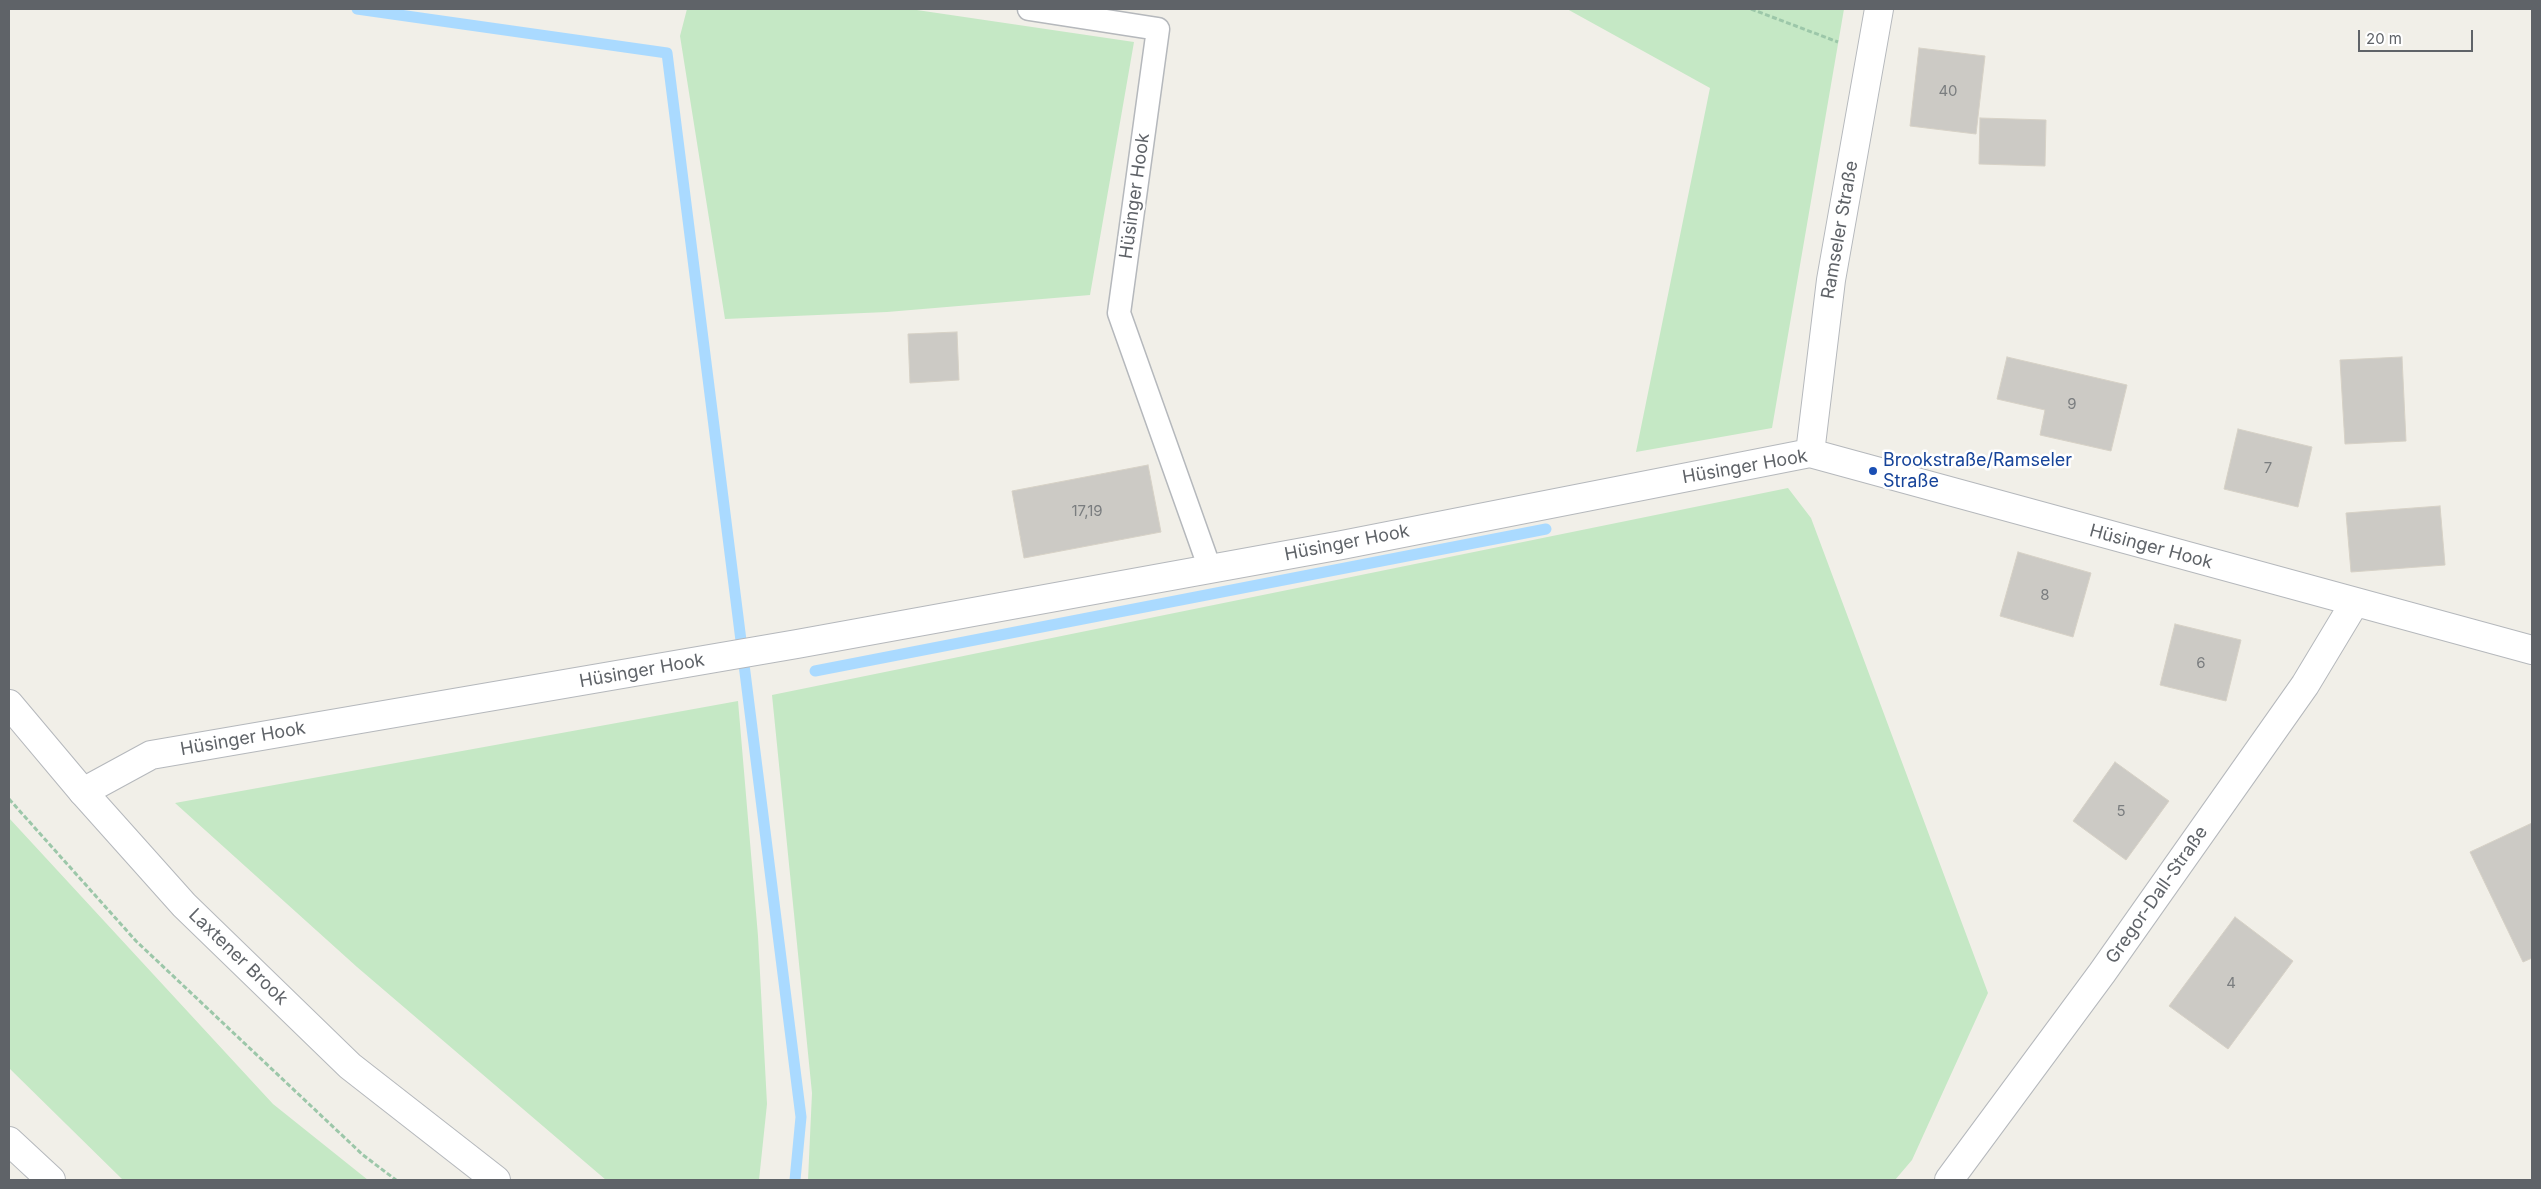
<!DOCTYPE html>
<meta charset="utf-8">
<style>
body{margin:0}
#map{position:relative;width:2541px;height:1189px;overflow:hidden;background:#f1efe8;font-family:Inter,sans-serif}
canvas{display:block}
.frame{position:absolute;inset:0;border:10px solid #5f6368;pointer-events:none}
.scale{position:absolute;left:2358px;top:30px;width:115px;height:22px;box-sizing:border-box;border:2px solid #5f6368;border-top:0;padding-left:6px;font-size:15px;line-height:18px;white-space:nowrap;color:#5f6368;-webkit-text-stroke:4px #fff;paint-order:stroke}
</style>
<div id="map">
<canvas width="2541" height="1189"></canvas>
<div class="frame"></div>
<div class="scale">20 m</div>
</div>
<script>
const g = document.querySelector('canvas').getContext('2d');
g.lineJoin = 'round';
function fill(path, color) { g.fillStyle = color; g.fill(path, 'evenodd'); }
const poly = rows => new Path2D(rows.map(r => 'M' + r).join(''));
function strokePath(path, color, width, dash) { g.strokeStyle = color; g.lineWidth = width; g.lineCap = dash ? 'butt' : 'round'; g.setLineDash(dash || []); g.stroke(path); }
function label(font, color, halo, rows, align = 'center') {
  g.font = font + ' Inter,sans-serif'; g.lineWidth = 5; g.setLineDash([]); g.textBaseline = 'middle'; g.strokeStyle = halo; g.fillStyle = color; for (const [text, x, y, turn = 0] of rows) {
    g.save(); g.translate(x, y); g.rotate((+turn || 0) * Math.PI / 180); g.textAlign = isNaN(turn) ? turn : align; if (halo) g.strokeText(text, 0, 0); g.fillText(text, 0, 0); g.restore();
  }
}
fill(poly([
 [687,9,910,9,1134,42,1090,295,887,312,725,319,680,36],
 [1567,9,1844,9,1772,428,1636,452,1710,88],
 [1788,488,1811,518,1988,993,1912,1160,1895,1180,808,1180,812,1093,772,695],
 [738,701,758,936,767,1104,759,1180,606,1180,357,967,175,803],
 [9,818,273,1104,368,1180,123,1180,9,1068]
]), '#c5e8c5');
strokePath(poly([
 [357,9,667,53,801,1117,795,1180],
 [815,671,1546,529]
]), '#aadaff', 11);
const building = poly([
 [1919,48,1985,56,1976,134,1910,126,1919,48],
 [1980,118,2046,120,2045,166,1979,164,1980,118],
 [957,332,959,380,910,383,908,334,957,332],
 [2007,357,2127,385,2111,451,2040,435,2045,410,1997,399,2007,357],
 [2402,357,2406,441,2345,444,2340,360,2402,357],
 [2238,429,2312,447,2298,507,2224,489,2238,429],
 [1148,465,1161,532,1024,558,1012,491,1148,465],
 [2440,506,2445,565,2351,572,2346,513,2440,506],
 [2018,552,2091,573,2073,637,2000,616,2018,552],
 [2175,624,2241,640,2226,701,2160,685,2175,624],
 [2115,762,2169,801,2126,860,2073,821,2115,762],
 [2532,823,2532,958,2523,962,2470,852,2532,823],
 [2235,917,2293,961,2228,1049,2169,1006,2235,917]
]);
fill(building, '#cccac5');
strokePath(building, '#d6d1c6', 1);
const service = poly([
 [1029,9,1158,29,1119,313,1210,569]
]);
const minor = poly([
 [1810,453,1831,280,1879,9],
 [83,792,151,755,797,644,1342,545,1810,453,2532,650],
 [9,1141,51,1180],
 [1949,1180,2102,973,2305,685,2355,602]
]);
const tertiary = poly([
 [9,704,83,792,184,905,350,1066,496,1180]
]);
strokePath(service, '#b5b8bc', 25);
strokePath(minor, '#b5b8bc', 30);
strokePath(tertiary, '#b5b8bc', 30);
strokePath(poly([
 [1751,9,1838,42],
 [9,799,136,941,363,1155,396,1180]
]), '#9cc7a9', 3, [5, 2.5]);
strokePath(service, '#fff', 22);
strokePath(minor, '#fff', 28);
strokePath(tertiary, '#fff', 28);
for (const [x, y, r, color] of [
 [1873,471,5,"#1a4fb4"]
]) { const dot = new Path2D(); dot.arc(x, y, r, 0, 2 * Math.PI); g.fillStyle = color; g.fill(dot); strokePath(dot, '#fff', 2); }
label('15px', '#7a7d7f', null, [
 ["40",1948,91],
 ["9",2072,404],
 ["7",2268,468],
 ["17,19",1087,511],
 ["8",2045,595],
 ["6",2201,663],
 ["5",2121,811],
 ["4",2231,983]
]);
label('18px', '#5f6368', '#fff', [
 ["Hüsinger Hook",1135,196,-82],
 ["Ramseler Straße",1840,230,-80],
 ["Hüsinger Hook",1745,467,-10],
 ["Hüsinger Hook",1347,543,-11],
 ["Hüsinger Hook",2151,547,15],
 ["Hüsinger Hook",642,671,-10],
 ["Hüsinger Hook",243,739,-10],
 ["Gregor-Dall-Straße",2157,895,-55],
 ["Laxtener Brook",238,957,44]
]);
label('18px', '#164399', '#fff', [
 ["Brookstraße/Ramseler",1883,461],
 ["Straße",1883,482]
], 'left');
</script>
